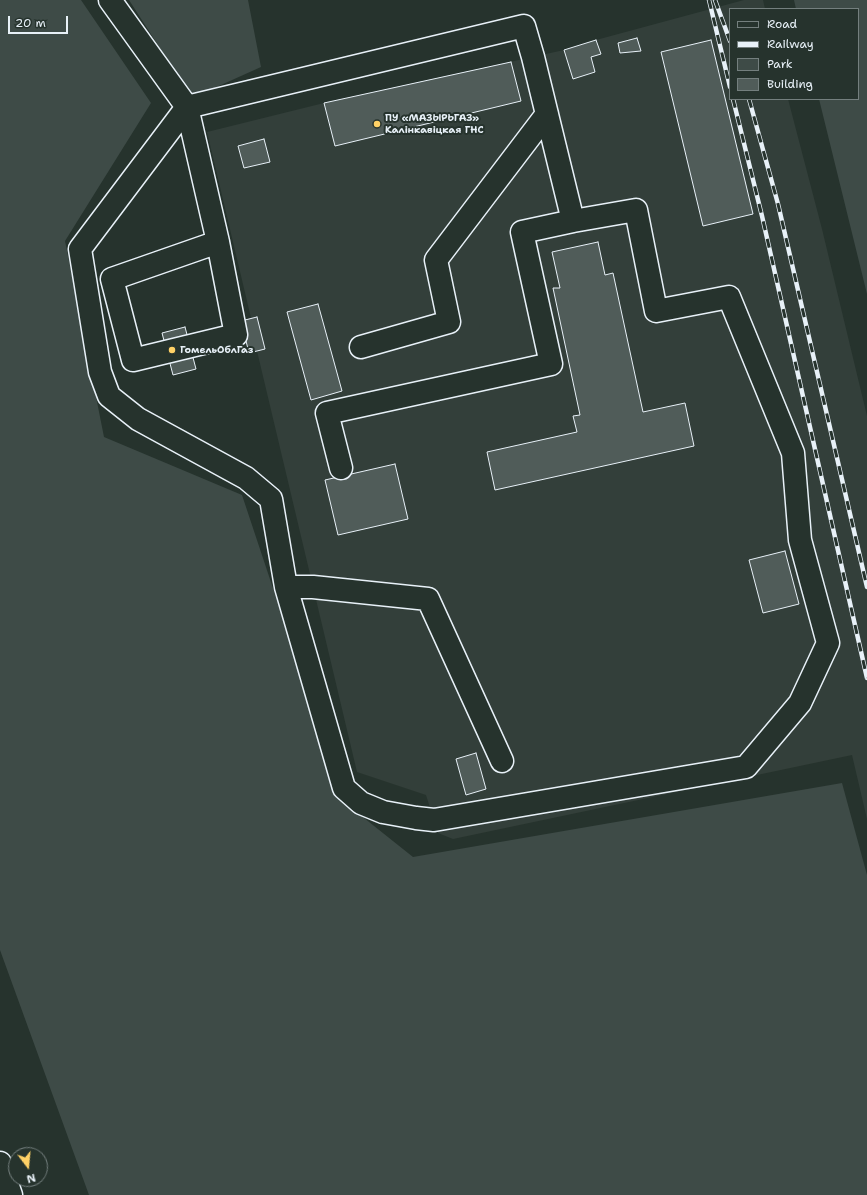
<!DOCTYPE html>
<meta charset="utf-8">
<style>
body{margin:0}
#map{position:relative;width:867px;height:1195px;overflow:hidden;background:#26332d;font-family:"Shantell Sans",sans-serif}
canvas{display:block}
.legend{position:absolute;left:729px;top:8px;width:130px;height:92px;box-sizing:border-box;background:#26332d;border:1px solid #747f7e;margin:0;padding:5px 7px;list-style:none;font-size:12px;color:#e8f1f8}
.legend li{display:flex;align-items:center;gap:8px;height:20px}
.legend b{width:20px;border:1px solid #747f7e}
.north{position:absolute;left:8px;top:1147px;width:40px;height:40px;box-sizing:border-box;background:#26332d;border:1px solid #747f7e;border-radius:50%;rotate:164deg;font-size:11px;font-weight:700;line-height:16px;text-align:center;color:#e8f1f8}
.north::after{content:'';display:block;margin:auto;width:14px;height:18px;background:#ffd166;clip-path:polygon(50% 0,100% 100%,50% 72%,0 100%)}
.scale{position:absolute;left:8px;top:16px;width:60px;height:18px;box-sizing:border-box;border:2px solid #e8f1f8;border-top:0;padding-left:5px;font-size:12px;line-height:14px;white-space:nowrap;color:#e8f1f8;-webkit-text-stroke:3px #26332d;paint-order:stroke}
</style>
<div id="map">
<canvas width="867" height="1195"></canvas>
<ul class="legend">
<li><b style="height:5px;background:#26332d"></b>Road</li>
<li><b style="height:5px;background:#e8f1f8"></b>Railway</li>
<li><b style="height:11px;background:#3e4b47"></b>Park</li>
<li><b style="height:11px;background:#505c59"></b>Building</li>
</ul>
<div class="north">N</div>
<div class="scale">20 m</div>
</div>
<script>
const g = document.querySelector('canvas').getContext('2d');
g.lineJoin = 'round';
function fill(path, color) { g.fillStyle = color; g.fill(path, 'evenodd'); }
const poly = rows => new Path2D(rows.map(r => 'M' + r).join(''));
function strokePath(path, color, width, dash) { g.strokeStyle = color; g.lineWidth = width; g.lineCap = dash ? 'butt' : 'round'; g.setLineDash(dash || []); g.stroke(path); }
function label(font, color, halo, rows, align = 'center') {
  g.font = font + ' "Shantell Sans",sans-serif'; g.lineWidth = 4; g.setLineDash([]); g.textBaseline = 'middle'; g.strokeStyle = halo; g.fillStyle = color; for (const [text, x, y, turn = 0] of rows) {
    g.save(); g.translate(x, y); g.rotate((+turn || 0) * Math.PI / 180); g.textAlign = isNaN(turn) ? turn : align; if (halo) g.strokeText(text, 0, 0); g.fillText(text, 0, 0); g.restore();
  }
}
fill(poly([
 [744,0,763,0,765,9,730,9,730,99,788,99,822,229,867,416,867,819,852,755,453,839,438,833,426,795,357,772,257,351,249,353,241,321,251,318,207,132,324,103,564,50,596,40]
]), '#333f3a');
fill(poly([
 [0,0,81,0,151,103,65,241,104,437,242,495,344,802,413,857,842,783,867,875,867,1195,89,1195,0,950],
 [129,0,248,0,261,67,192,98],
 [794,0,867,0,867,294,819,99,858,99,858,9,796,9]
]), '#3e4b47');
const building = poly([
 [637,38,641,51,620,53,618,43,637,38],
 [596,40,601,54,591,57,595,72,573,79,564,50,596,40],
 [711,40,753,214,703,226,661,52,711,40],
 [511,62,521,101,335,146,324,103,511,62],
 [264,139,270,162,244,168,238,146,264,139],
 [598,242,605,275,613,273,643,412,685,403,694,446,495,490,487,452,577,432,573,416,580,415,553,288,560,288,552,252,598,242],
 [318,304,342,391,311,400,287,312,318,304],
 [257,317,265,349,249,353,241,321,257,317],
 [185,327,196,369,173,375,162,333,185,327],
 [395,464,408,519,338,535,325,480,395,464],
 [785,551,799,604,763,613,749,560,785,551],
 [476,753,486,789,466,795,456,759,476,753]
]);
fill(building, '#505c59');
strokePath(building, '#e8f1f8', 1);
const minor = poly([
 [110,0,187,107,218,242,236,335,133,360,112,279,218,242],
 [361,347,449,322,436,260,547,114],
 [341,468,327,413,551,364,522,232,573,221],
 [286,587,344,788,361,803,383,812,416,818,434,820,746,767,800,703,828,643,800,540,793,453,729,297,656,311,636,210,573,221,533,57,524,26,187,107,80,249,100,372,109,396,138,419,246,478,271,499,286,587,313,587,428,599,502,761]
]);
const major = poly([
 [0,1163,11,1195]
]);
strokePath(minor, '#e8f1f8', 25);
strokePath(major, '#e8f1f8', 25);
strokePath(minor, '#26332d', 22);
strokePath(major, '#26332d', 22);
const rail = poly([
 [709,0,730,87],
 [715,0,730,41],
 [733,99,762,216,867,678],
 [749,99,778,204,867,587]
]);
strokePath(rail, '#e8f1f8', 4.5);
strokePath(rail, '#26332d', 3, [9]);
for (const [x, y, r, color] of [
 [377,124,4,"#ffd166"],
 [172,350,4,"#ffd166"]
]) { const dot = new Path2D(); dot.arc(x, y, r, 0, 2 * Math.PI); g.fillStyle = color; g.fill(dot); strokePath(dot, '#26332d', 1.5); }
label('bold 10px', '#e8f1f8', '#26332d', [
 ["ПУ «МАЗЫРЬГАЗ»",385,118],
 ["Калінкавіцкая ГНС",385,130],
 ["ГомельОблГаз",180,350]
], 'left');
</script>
